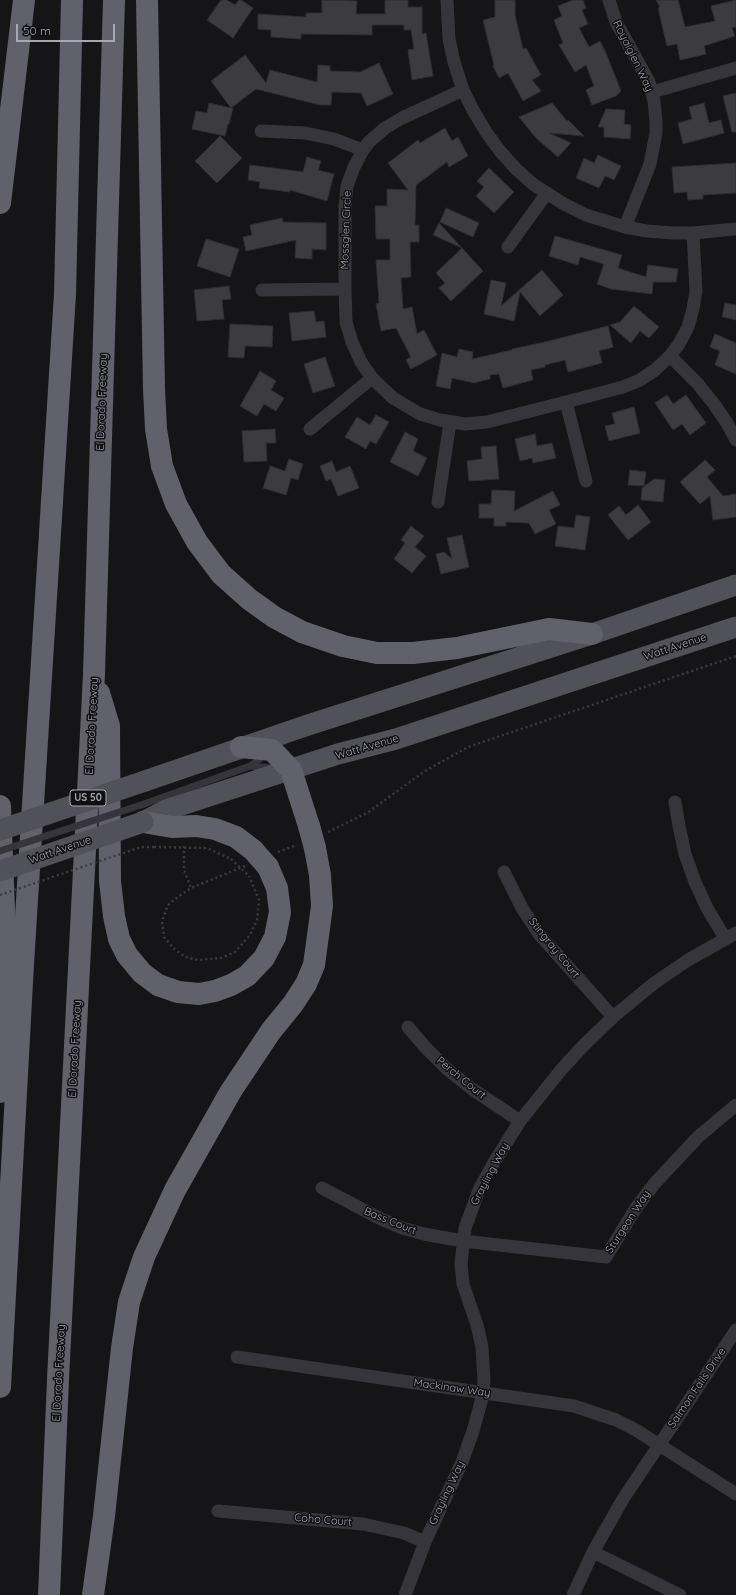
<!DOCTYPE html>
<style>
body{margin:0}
#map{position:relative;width:736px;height:1595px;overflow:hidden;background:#151416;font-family:Quicksand,sans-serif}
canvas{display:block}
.scale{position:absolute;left:16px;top:24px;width:99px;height:18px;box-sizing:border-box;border:2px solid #a6a7b6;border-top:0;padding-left:5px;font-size:12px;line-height:14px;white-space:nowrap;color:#a6a7b6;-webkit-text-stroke:3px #100f11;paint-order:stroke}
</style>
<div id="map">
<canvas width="736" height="1595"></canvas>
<div class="scale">50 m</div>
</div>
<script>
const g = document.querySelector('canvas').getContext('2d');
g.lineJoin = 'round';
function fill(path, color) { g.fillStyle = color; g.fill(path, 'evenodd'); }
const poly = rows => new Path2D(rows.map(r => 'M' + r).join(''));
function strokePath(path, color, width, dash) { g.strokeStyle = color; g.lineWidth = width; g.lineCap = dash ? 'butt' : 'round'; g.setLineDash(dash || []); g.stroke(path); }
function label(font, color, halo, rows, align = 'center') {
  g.font = font + ' Quicksand,sans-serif'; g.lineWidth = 3; g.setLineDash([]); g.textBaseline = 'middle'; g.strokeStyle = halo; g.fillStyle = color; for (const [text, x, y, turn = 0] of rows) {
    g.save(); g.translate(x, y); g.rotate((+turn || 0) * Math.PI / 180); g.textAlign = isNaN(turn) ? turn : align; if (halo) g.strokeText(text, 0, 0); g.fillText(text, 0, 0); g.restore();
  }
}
const building = poly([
 [221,0,227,0,235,5,239,0,241,0,253,8,233,38,207,20,221,0],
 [322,0,357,1,356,14,385,14,385,0,408,0,408,7,422,7,422,34,426,33,433,76,412,80,408,50,414,49,411,30,404,30,404,25,372,25,372,35,301,34,301,39,271,37,271,30,258,29,258,14,306,17,306,13,322,13,322,0],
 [495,0,515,0,515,15,523,49,526,48,541,75,532,80,541,91,523,101,508,73,499,78,493,66,494,65,483,20,495,17,495,0],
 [573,0,583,0,586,8,582,10,588,24,579,28,589,47,600,41,606,53,621,91,616,96,592,105,586,90,594,86,586,65,575,72,559,45,563,43,554,20,562,16,558,6,573,0],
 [656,0,678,0,685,27,715,21,711,6,736,0,736,27,732,28,735,36,704,46,706,54,680,60,677,44,667,46,658,8,660,7,656,0],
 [245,55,266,83,270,70,317,82,318,65,330,66,330,71,360,72,379,63,393,94,367,106,361,93,332,92,331,105,320,105,256,89,231,108,233,108,229,124,228,124,225,136,192,129,196,111,207,113,209,103,231,108,211,81,245,55],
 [736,93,736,132,732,132,723,96,736,93],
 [552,103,567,121,568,120,584,136,549,133,571,143,558,157,536,138,519,117,552,103],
 [704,103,709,123,721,120,724,133,683,144,678,123,692,119,689,107,704,103],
 [606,109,625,110,624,124,631,125,630,139,604,137,604,127,598,127,606,109],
 [445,128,452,141,458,137,468,156,449,167,447,162,416,185,415,225,419,225,419,242,410,242,411,277,401,278,403,309,412,307,417,334,424,330,437,355,411,369,406,360,411,357,396,328,381,331,376,304,379,303,376,260,390,260,390,239,376,239,375,206,387,206,387,189,408,190,388,163,418,140,420,143,445,128],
 [220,136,242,158,217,183,195,161,220,136],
 [598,155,621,166,614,180,605,176,599,188,576,178,584,158,594,163,598,155],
 [307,157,321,161,318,170,334,174,327,201,290,190,290,192,259,188,260,182,248,180,250,165,303,172,307,157],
 [736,163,736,193,703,195,703,199,688,200,687,192,674,193,672,167,736,163],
 [489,168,514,192,494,213,476,196,484,187,477,181,489,168],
 [446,208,479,223,473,237,440,222,446,208],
 [282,218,283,222,326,223,326,250,312,249,312,259,295,258,296,240,246,251,243,237,252,235,250,225,282,218],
 [439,223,462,248,433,235,439,223],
 [555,236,622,255,618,268,646,277,648,265,678,269,676,282,653,282,652,294,611,289,597,284,604,264,580,257,578,265,549,256,555,236],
 [206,239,239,249,230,277,197,266,206,239],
 [462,248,483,271,451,301,439,288,445,283,436,273,462,248],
 [542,270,563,295,540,316,520,292,514,321,484,314,491,280,506,283,501,306,542,270],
 [229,286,231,299,222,300,224,319,197,321,194,290,229,286],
 [725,303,736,305,736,320,722,317,725,303],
 [634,306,659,327,649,338,640,331,631,343,610,325,620,322,634,306],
 [314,311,316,322,324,321,326,337,292,341,289,313,314,311],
 [230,324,273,326,272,347,245,346,244,358,228,357,230,324],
 [608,326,613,347,599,351,602,363,568,372,565,360,545,365,545,367,531,370,533,380,503,388,499,374,490,375,490,379,474,383,452,378,450,389,436,386,442,353,457,357,459,349,473,352,472,359,512,350,512,349,545,342,608,326],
 [715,334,736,343,736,374,715,365,720,351,710,347,715,334],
 [325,357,335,386,313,393,304,364,325,357],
 [260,371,276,381,271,390,284,398,276,411,264,404,257,416,240,406,260,371],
 [667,395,673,404,686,395,706,423,690,435,682,424,673,430,655,403,667,395],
 [634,407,640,433,609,441,605,426,615,424,612,413,634,407],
 [376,415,389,422,376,444,370,441,366,449,345,437,357,417,370,425,376,415],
 [275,429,276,443,266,443,267,461,244,462,242,431,275,429],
 [405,432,418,439,413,451,427,458,418,476,390,462,405,432],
 [535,434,537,446,552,443,556,458,533,463,532,458,520,461,515,439,535,434],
 [496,446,499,479,469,481,467,461,482,459,481,447,496,446],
 [289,459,303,464,298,480,291,478,286,495,263,488,270,466,285,471,289,459],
 [705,460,715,470,707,477,723,496,736,494,736,517,713,520,710,496,700,504,680,482,705,460],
 [332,461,336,472,350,466,359,488,338,496,331,479,326,481,320,466,332,461],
 [630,470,646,472,644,486,628,485,630,470],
 [654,479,665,480,663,502,641,500,642,488,654,479],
 [492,490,515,491,514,511,553,491,560,505,549,510,556,524,535,534,529,523,506,522,506,526,494,526,494,518,479,518,479,504,491,504,492,490],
 [638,505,651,522,628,540,608,515,619,506,626,515,638,505],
 [576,515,590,517,585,550,555,546,558,526,574,528,576,515],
 [411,526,424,536,415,547,426,556,412,573,394,559,405,543,401,540,411,526],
 [462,535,469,567,441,574,436,554,444,552,452,559,447,538,462,535]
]);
fill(building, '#3c3b40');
strokePath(building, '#2f2e32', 1);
strokePath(poly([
 [328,832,367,813,425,771,468,747,736,656],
 [184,846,184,870,191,888],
 [154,847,207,848,231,859],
 [278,852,297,845],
 [245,866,191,888,179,896,168,905,162,921,164,937,173,948,185,957,198,960,221,958,235,952,250,935,257,920,259,900,249,876]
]), '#3b3b42', 2.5, [2, 3]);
strokePath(poly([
 [250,766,271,768],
 [144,804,250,766,265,755]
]), '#36353b', 7);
strokePath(poly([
 [447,0,449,39,454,62,463,90,473,110,486,132,500,151,516,169,534,185,564,204,586,215,625,227,647,231,673,233,693,233,736,229],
 [609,0,616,22,649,82,654,101,656,122,656,133,650,164,625,227],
 [463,90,402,118,385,128,369,142,363,150,354,167,347,186,345,207,345,289,346,322,352,342,361,362,372,378,393,398,420,414,440,420,465,424,487,422,566,402,623,387,640,380,655,370,670,356,679,344,688,327,693,309,696,291,693,233],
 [652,92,736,68],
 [261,131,305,133,334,139,363,150],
 [508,247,547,193],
 [262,290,345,289],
 [670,356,698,384,714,404,727,423,736,440],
 [566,402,586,481],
 [310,429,372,378],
 [438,502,450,422],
 [675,802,679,826,685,854,695,882,707,908,725,938],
 [504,872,522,908,539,934,613,1017],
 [408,1027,425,1047,447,1069,472,1089,520,1121],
 [322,1188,381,1219,402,1228,424,1234,463,1241,606,1257,636,1208,655,1183,698,1137,736,1105],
 [237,1357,574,1406,616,1420,636,1430,736,1494],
 [218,1511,363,1524,404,1533,425,1542],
 [593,1552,680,1595],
 [405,1595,425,1542,462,1462,473,1431,481,1402,484,1382,482,1347,477,1325,463,1284,461,1264,465,1228,479,1190,493,1164,520,1121,561,1070,582,1047,613,1017,653,984,688,960,736,933],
 [573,1595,593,1552,623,1499,736,1330]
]), '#36353b', 13);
strokePath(poly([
 [145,781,308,725,592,634,736,585],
 [143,822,166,810,338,754,396,739,736,627]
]), '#51515a', 21);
strokePath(poly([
 [147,0,154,389,156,429,162,466,176,504,197,542,221,574,249,599,274,617,302,632,343,646,377,653,413,653,457,648,549,629,592,634],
 [0,203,24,0],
 [99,693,109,726,110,881,114,916,119,939,127,955,142,973,158,985,178,992,199,994,215,991,231,985,247,976,264,958,275,937,280,912,277,888,268,867],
 [241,747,272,750,291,770,309,826],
 [0,806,4,910,0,1092],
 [143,822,172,827,196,826,215,829,236,837,253,850],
 [0,1387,23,964,65,294,72,0],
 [49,1595,58,1379,94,674,114,0],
 [93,1595,104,1516,122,1348,129,1302,144,1257,175,1190,231,1091,271,1031,293,1004,306,984,314,965,322,906,320,875,315,848]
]), '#61616c', 22);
strokePath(poly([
 [231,859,249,876],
 [0,895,141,847,154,847]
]), '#3b3b42', 2.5, [2, 3]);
strokePath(poly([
 [0,851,144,804]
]), '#36353b', 7);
strokePath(poly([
 [0,830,145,781],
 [0,871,143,822]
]), '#51515a', 21);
strokePath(poly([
 [309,826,315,848],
 [253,850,268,867]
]), '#61616c', 22);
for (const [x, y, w] of [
 [88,798,36]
]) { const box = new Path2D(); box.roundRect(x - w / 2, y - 8, w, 16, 3); g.fillStyle = '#100f11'; g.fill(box); strokePath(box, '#a6a7b6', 1); }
label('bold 10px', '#a6a7b6', null, [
 ["US 50",88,798]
]);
label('11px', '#a6a7b6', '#100f11', [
 ["Royalglen Way",633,56,64],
 ["Mossglen Circle",346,230,-88],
 ["El Dorado Freeway",102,402,-88],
 ["Watt Avenue",675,647,-18],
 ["El Dorado Freeway",92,726,-87],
 ["Watt Avenue",367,747,-16],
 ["Watt Avenue",60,850,-19],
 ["Stingray Court",554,948,51],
 ["El Dorado Freeway",75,1049,-87],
 ["Perch Court",461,1078,39],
 ["Grayling Way",490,1174,-62],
 ["Bass Court",390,1221,22],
 ["Sturgeon Way",628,1222,-57],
 ["El Dorado Freeway",59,1373,-87],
 ["Mackinaw Way",452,1388,8],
 ["Salmon Falls Drive",697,1388,-56],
 ["Grayling Way",447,1493,-65],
 ["Coho Court",323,1520,5]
]);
</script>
